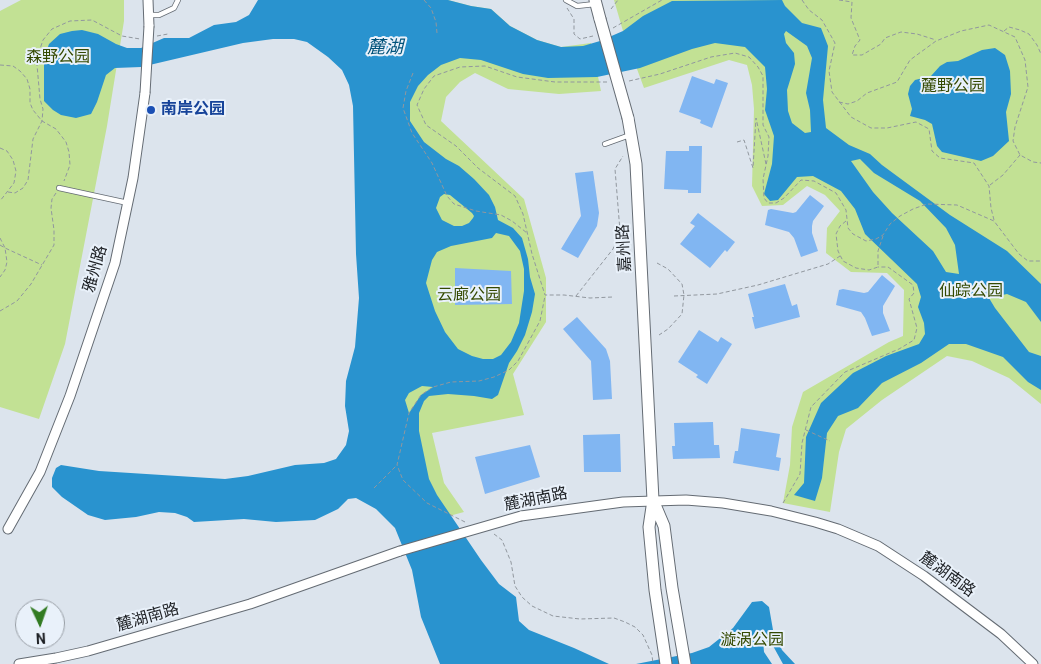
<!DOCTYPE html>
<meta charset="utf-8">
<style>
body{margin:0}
#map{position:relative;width:1041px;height:664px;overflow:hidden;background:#dce4ed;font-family:Roboto,sans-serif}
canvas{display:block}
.north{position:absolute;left:15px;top:599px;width:50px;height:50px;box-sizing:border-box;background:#e9f1fa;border:1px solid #989ea5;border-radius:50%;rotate:177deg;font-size:14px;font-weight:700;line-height:20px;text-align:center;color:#1e2125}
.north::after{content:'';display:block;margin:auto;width:18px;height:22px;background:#327b22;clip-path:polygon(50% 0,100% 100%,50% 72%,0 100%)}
</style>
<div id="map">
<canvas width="1041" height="664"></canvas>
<div class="north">N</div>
</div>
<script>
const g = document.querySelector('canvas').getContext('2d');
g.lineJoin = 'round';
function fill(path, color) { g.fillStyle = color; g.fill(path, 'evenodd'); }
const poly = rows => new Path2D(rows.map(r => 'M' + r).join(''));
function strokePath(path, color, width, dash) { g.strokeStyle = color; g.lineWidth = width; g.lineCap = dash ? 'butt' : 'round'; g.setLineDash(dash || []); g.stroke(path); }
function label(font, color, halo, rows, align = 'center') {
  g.font = font + ' Roboto,"Noto Sans SC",sans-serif'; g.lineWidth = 4; g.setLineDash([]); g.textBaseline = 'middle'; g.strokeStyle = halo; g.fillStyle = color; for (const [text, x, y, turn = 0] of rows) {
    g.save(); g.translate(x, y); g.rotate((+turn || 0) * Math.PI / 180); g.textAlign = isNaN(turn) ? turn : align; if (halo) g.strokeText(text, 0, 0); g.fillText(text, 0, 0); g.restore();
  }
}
fill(poly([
 [21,0,124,0,124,21,107,126,65,344,39,419,0,407,0,11],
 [448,0,471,6,491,9,510,26,537,40,561,47,591,43,601,91,559,94,508,89,475,73,460,82,446,97,441,121,524,199,546,278,546,322,513,374,524,415,432,433,444,483,464,512,412,526,384,493,388,84],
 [614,0,1041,0,1041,404,1009,378,972,361,947,356,882,400,846,429,839,452,830,512,783,503,790,465,792,427,803,392,889,342,903,336,904,290,887,273,851,272,826,253,827,228,840,211,825,195,807,186,783,205,762,206,752,186,754,109,752,85,747,65,729,60,644,88,623,31]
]), '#c2e194');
fill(poly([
 [258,0,448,0,471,6,491,9,510,26,537,40,561,47,583,46,600,41,623,31,643,16,672,1,782,0,785,6,802,23,821,28,828,46,823,100,826,128,849,145,870,154,882,165,950,215,1007,251,1041,284,1041,322,1026,302,1007,294,989,298,995,308,1029,352,1041,356,1041,390,1028,382,1003,357,966,344,949,344,921,363,882,383,858,408,838,416,827,433,822,478,815,501,794,495,804,483,806,437,821,403,853,373,886,356,919,344,925,334,924,323,918,307,921,297,917,284,865,234,855,209,841,191,813,176,797,177,778,200,770,201,764,194,772,164,774,136,765,110,767,89,765,67,745,47,715,43,692,49,640,68,597,77,548,78,523,74,481,60,460,58,441,65,428,75,418,86,410,102,410,121,424,142,446,159,459,166,474,179,489,195,495,207,498,220,513,228,522,238,528,259,530,277,535,294,532,312,525,335,517,351,509,363,498,395,492,399,474,396,448,394,429,396,424,401,419,413,419,431,429,479,437,495,481,560,499,584,516,597,519,621,529,630,574,648,609,664,440,664,421,617,412,570,395,528,376,509,356,498,348,499,338,509,315,520,276,522,244,519,194,522,187,517,175,513,159,512,136,517,105,520,88,515,62,497,52,487,52,478,56,468,61,465,99,471,225,479,248,476,295,465,324,463,336,459,346,445,349,431,345,406,346,381,355,347,359,298,356,254,353,106,349,85,342,70,328,57,307,42,294,39,273,39,243,43,141,67,115,68,106,75,97,102,91,114,76,118,61,115,53,110,44,101,44,58,49,44,60,34,72,31,82,30,98,34,116,44,127,48,141,48,164,38,189,38,214,25,236,22,249,15],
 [786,31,807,46,812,58,806,93,810,110,811,132,805,133,792,123,788,111,787,90,795,64,794,53,786,43,784,34],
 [860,159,874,173,920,201,946,228,955,245,959,274,946,272,933,251,892,213,873,192,851,161],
 [444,194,450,195,472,213,474,216,473,218,469,223,462,226,454,226,442,220,436,208,440,197],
 [496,233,509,236,520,251,524,269,524,291,519,323,511,342,501,355,493,359,483,359,472,356,458,349,445,332,435,311,426,283,432,260,437,252,451,246,492,238],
 [422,386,433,387,421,395,409,413,405,400,409,393],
 [995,48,1005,55,1010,71,1011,94,1006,112,1009,141,993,156,981,161,942,152,937,146,932,124,925,120,910,116,912,109,908,94,910,86,915,80,931,76,940,66,947,62,958,61,982,50],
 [762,601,769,607,773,630,782,650,795,664,783,664,772,644,763,640,764,652,772,664,636,664,692,653,709,647,733,628,752,602]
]), '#2993cf');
fill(poly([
 [692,76,714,84,716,79,728,83,712,128,700,123,701,120,679,112],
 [689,146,702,146,701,193,688,193,688,190,664,189,666,151,689,151],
 [593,171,599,213,597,226,578,258,561,249,581,216,575,173],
 [810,195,824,206,813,221,812,226,812,233,818,251,801,257,794,238,789,232,765,225,768,210,771,209,793,213,796,212],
 [698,213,735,242,727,252,725,250,710,268,680,244,695,226,690,223],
 [455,268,511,271,512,304,455,305],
 [882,275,895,286,883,306,883,313,890,331,872,336,865,318,861,312,836,305,839,290,843,289,864,293,868,292],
 [785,284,792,306,797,304,800,317,755,329,752,317,754,317,748,294],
 [577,317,606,349,610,361,612,399,593,400,591,361,563,329],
 [699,330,718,342,721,337,732,344,707,384,696,377,698,375,678,362],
 [713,422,714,445,719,445,720,458,673,459,672,446,675,446,674,423],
 [741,428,780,434,776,457,781,458,779,471,733,463,735,451,738,451],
 [620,434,621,472,584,472,583,435],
 [530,445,540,477,485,494,475,457]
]), '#81b6f2');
const service = poly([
 [566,0,577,6,595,4],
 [148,15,159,15,174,8,178,0],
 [605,144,630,135],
 [59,188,128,203]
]);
const minor = poly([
 [148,0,149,26],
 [521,516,623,502,686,500,723,503,771,511,815,522,838,529,878,546,924,576,1001,634,1033,664],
 [8,529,40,472,70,396,115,263,133,178,145,93],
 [19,664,56,658,88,651,250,604,400,551]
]);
const tertiary = poly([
 [595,0,600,19],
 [628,118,636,164,653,500],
 [666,664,655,590,649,527,653,500,664,526,672,588,685,664]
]);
strokePath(service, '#646b73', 6);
strokePath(minor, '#646b73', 11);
strokePath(tertiary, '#646b73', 13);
strokePath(poly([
 [424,0,431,8,436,22,437,33],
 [802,0,809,10,822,20,835,43,829,71,832,92,851,117,871,128,887,128,916,122,929,129,932,151,940,158,974,163,989,186,991,208,994,220],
 [839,0,852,2,851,18,860,40,855,46,852,55,862,55,881,44,885,38,901,32,917,34,936,40],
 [567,8,574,19,574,34,580,39,593,36],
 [611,9,618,0],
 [613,28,662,0],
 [1004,31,1009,27,1020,30,1029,34,1037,45,1041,54],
 [157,36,168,34],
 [0,65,13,66,20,71,27,79,30,89,30,103,33,110,42,121,56,129,66,142,69,152,70,165,64,181],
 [413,73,406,91,403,108,412,133,432,163,447,196,454,204,476,211,501,215,512,221,527,233],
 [629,81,660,74,711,57,735,53,749,57,758,67,763,76,763,125,769,137,768,156,763,179,764,198,768,203,776,203,784,198,801,180,814,181,836,193,846,210,848,228,853,234,866,241,876,239,883,235,890,224,900,216,913,209,927,204,957,205,994,221,1019,254,1028,261,1041,261],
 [607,82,555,82,517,77,485,66,460,67,434,76,424,89,417,105,426,125,456,146,478,168,515,196,523,214,532,254,545,295,564,295,590,298,613,297],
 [839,102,848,104,857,101,867,93,897,82,910,60,936,41,961,31,989,25,1015,37,1025,60,1028,87,1015,127,1013,141,1020,155,1033,162,1041,163],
 [737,142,744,140,753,168,756,118,766,164],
 [0,148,7,151,13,160,16,171,14,183,0,201],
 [990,185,1003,175,1020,155],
 [8,192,15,193,23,188,28,180,33,139,42,121,43,109,40,99,37,65,39,52,43,40,52,29,70,21,92,20,122,36,140,39],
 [846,221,840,226,836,234,838,251,843,261,856,268,869,270,878,267,878,251,883,236],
 [0,238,5,248,7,262,5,270,0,277],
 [0,245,5,248,42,265],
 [657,263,668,269,682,284,684,295,682,314,668,329,659,335],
 [576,296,613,249,620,231,615,169,623,156],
 [674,296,717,294,758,285,828,264,840,256],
 [0,311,17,301,31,284,54,245,54,230,51,208,52,199,56,193],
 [806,430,830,441],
 [374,488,397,465],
 [783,503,800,474,802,443,811,407,845,372,899,349,914,340,917,328,909,299,914,293,913,285,888,267,878,267],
 [465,522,427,503,403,480,397,465,409,413,421,395,433,387,451,382,479,381,494,377,509,370,518,361,540,321,545,296],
 [494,534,502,540,511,562,515,586,522,597,532,606,553,616,580,619,614,618,625,622,635,627,643,635,652,655,653,664]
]), '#91979e', 1, [4, 2.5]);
strokePath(service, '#fff', 4.5);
strokePath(minor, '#fff', 9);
strokePath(tertiary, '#fff', 11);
const minorBridge = poly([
 [145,93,149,26],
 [400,551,521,516]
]);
const tertiaryBridge = poly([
 [600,19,628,118]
]);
strokePath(minorBridge, '#646b73', 11, []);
strokePath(tertiaryBridge, '#646b73', 13, []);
strokePath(minorBridge, '#fff', 9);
strokePath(tertiaryBridge, '#fff', 11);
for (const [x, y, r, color] of [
 [151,110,5,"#1a4fb4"]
]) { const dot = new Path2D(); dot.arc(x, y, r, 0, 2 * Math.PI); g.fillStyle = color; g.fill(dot); strokePath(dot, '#e9f1fa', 2); }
label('16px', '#344901', '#e9f1fa', [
 ["森野公园",58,58],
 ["麓野公园",953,87],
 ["仙踪公园",971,292],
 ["云廊公园",469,296],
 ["漩涡公园",752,641]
]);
label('bold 16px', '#164399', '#e9f1fa', [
 ["南岸公园",161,110]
], 'left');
label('16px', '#1e2125', '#e9f1fa', [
 ["嘉州路",625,248,-93],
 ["雅州路",96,269,-74],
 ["麓湖南路",536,500,-11],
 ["麓湖南路",947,575,36],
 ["麓湖南路",148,618,-16]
]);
label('italic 18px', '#00527a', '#e9f1fa', [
 ["麓湖",385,48]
]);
</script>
